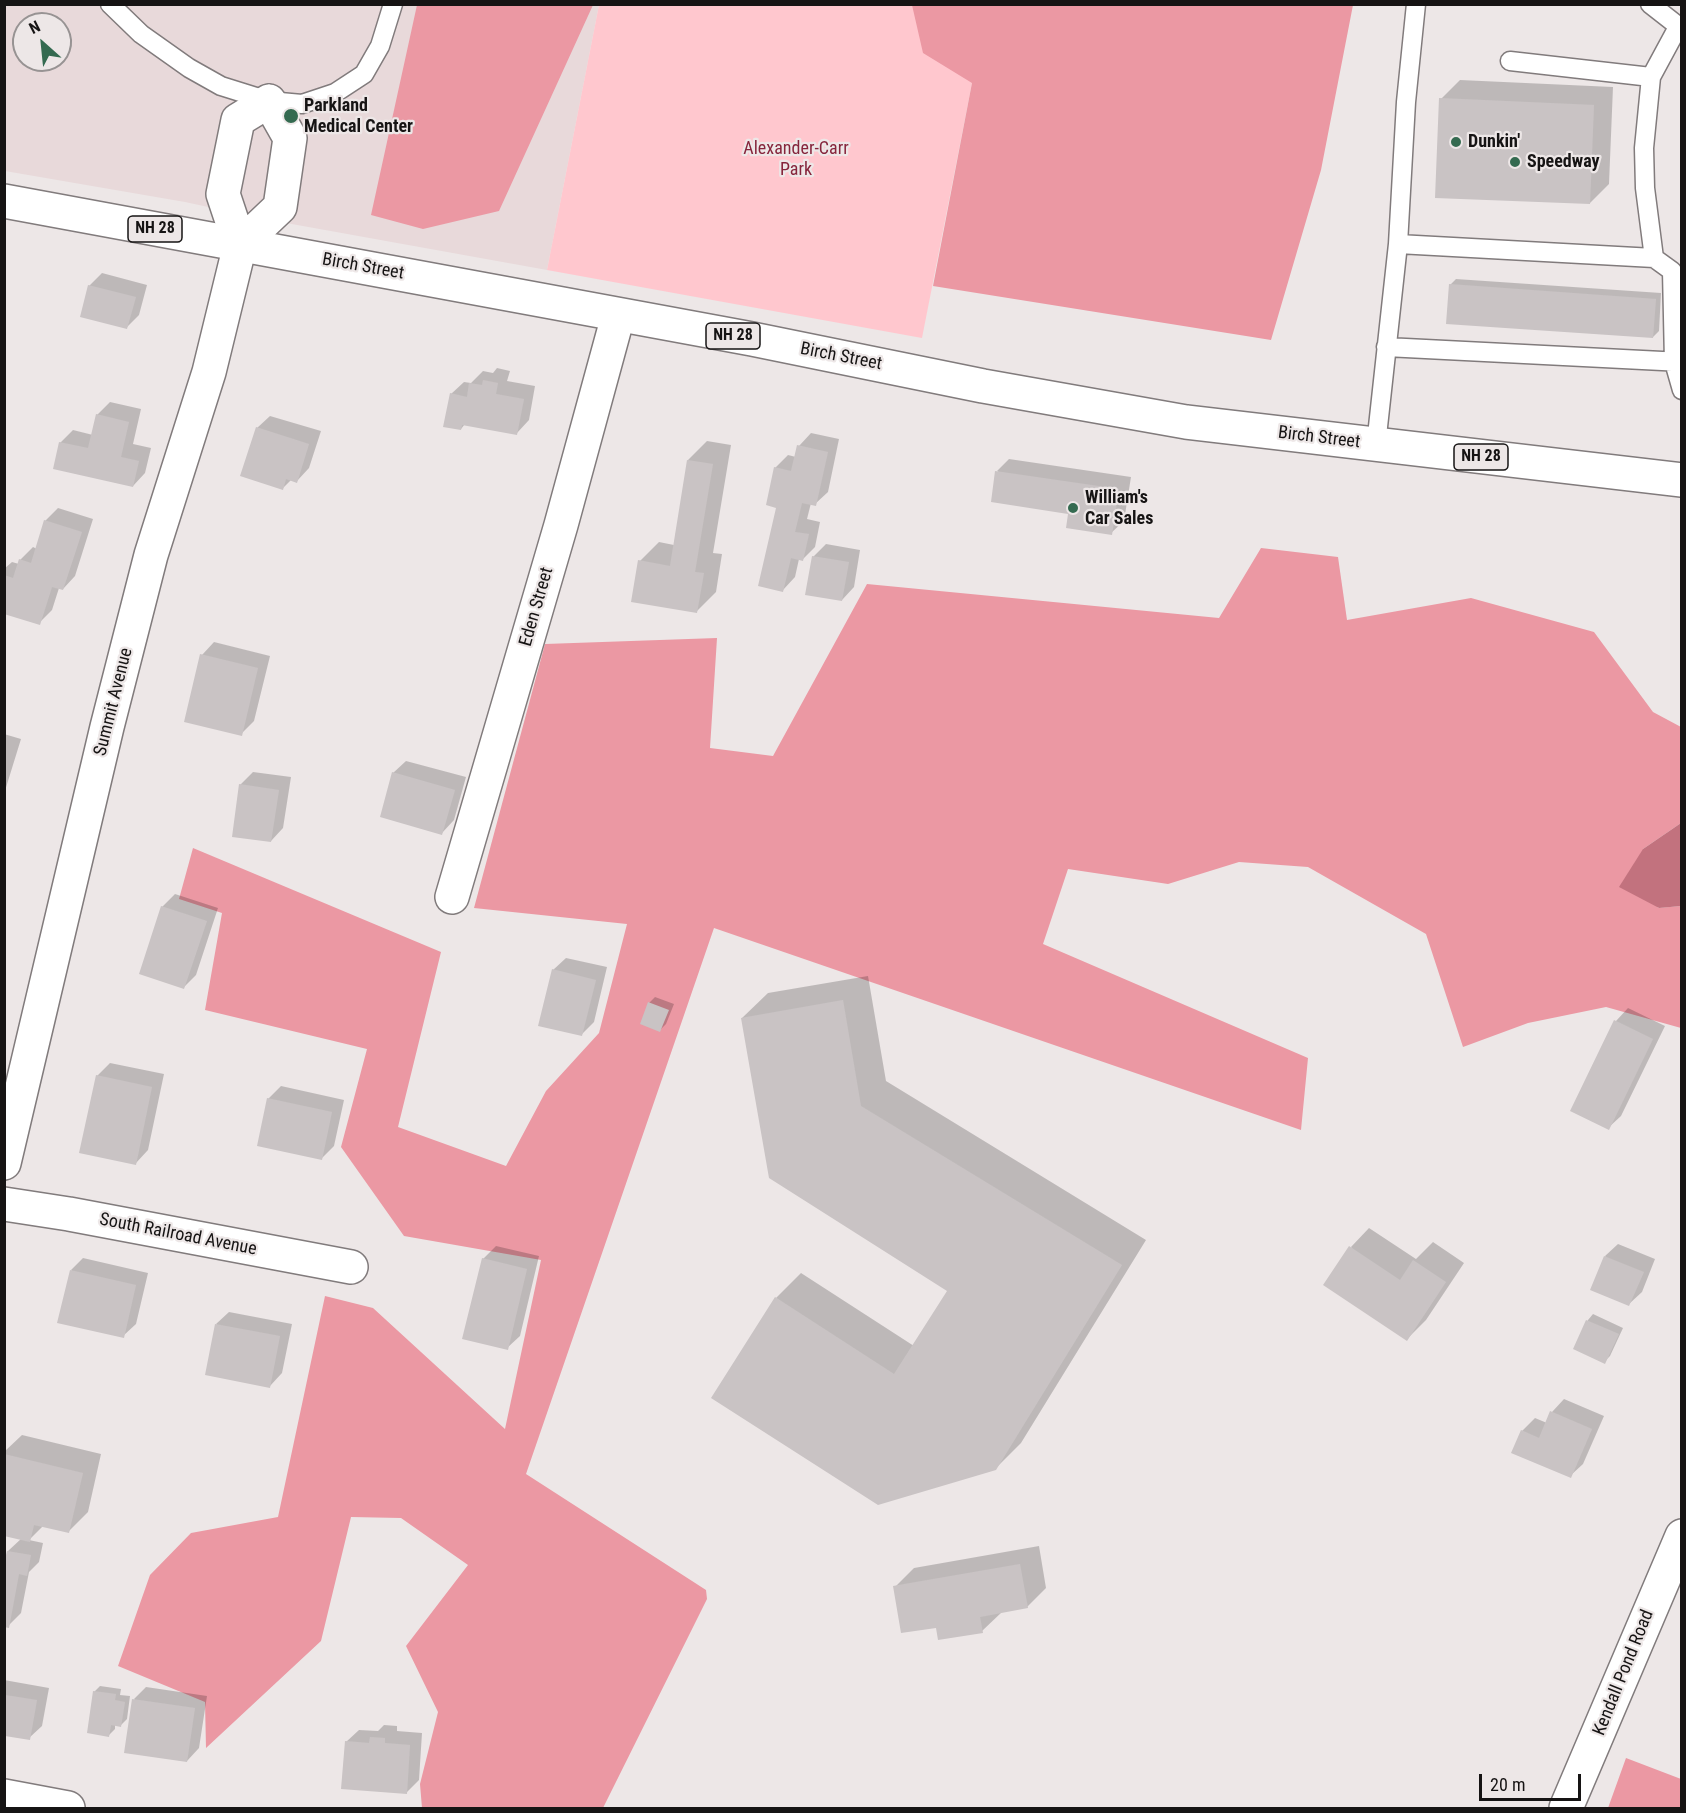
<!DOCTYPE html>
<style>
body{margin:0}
#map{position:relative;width:1686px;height:1813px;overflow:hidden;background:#ede7e7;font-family:"Roboto Condensed",sans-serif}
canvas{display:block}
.frame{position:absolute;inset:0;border:6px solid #161414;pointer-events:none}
.north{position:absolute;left:12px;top:12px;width:60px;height:60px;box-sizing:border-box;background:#ede7e7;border:2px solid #979393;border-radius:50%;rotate:333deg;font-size:16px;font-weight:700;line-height:24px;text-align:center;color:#161414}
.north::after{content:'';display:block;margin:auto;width:21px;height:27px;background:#346a50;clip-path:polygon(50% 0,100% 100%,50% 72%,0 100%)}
.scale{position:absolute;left:1479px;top:1774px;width:102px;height:27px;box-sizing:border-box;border:3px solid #161414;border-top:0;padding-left:8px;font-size:18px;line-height:21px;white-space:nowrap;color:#161414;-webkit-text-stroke:4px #ede7e7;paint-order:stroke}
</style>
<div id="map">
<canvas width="1686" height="1813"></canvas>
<div class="frame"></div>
<div class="north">N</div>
<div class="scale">20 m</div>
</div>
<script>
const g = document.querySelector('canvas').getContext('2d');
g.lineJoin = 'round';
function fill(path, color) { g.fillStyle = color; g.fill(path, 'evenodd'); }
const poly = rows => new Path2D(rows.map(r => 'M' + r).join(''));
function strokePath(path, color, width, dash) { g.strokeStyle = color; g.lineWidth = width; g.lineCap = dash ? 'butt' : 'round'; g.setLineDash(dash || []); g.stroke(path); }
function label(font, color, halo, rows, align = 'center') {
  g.font = font + ' "Roboto Condensed",sans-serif'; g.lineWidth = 4.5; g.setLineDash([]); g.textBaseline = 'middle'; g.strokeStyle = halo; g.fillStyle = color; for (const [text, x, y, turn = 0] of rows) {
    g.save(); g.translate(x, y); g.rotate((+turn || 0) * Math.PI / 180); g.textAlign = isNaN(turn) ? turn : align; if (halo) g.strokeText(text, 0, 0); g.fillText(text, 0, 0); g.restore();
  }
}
fill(poly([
 [4,5,599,5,547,270,264,219,185,202,5,171],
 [24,24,60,24,60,60,24,60]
]), '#e8d9da');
fill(poly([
 [599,5,1000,5,972,83,922,338,547,270]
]), '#ffc7ce');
fill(poly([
 [417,5,593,5,499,211,423,229,371,215],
 [912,5,1353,5,1321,170,1271,340,933,286,972,83,923,53],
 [1261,548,1338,557,1347,620,1471,598,1594,632,1653,712,1681,727,1681,823,1643,849,1658,908,1681,906,1681,1028,1606,1007,1528,1023,1463,1047,1426,934,1308,867,1239,862,1168,884,1068,869,1043,944,1308,1058,1301,1130,714,928,526,1474,706,1590,707,1599,603,1808,422,1808,420,1784,438,1712,406,1646,468,1565,401,1518,351,1517,321,1641,206,1748,205,1702,118,1666,150,1575,191,1533,278,1517,325,1296,373,1308,505,1429,541,1260,404,1236,341,1147,367,1049,205,1010,222,913,179,899,193,848,441,952,398,1127,506,1166,546,1091,599,1033,627,924,474,908,545,644,717,638,710,748,773,756,867,584,1219,618],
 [1626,1758,1681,1779,1681,1808,1608,1808]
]), '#eb98a3');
fill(poly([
 [1681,823,1681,906,1659,908,1619,887,1643,849]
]), '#c2727e');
fill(poly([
 [1460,80,1613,87,1609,184,1590,203,1441,99],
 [102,273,147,285,139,315,127,327,89,286],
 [1456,279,1661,293,1659,331,1653,337,1450,285],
 [497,368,510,371,507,381,535,386,529,420,517,433,465,424,461,429,451,394,464,382,471,383,483,371,493,373],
 [110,402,141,409,133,444,151,448,145,473,133,486,60,443,73,430,93,435,97,415],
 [270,416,321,431,309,468,297,481,292,479,283,488,257,428],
 [811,433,839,439,828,492,815,504,811,503,807,519,820,522,815,547,802,560,799,559,795,577,783,590,775,468,788,455,796,457,799,446],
 [707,441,731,445,713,553,722,554,716,592,697,611,640,561,659,542,674,545,688,460],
 [1009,459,1131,477,1124,521,1111,533,1070,512,997,471],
 [58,508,93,519,75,576,63,589,59,588,52,610,39,623,4,612,4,569,12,562,19,564,20,560,33,547,37,549,45,521],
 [826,544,860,550,854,587,842,600,813,557],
 [214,642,270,656,254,721,241,734,202,655],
 [4,734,21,739,4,794],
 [406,761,466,777,454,820,442,833,393,773],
 [253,772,291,777,283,828,271,841,240,785],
 [175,894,218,908,196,975,184,987,162,907],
 [566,958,607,967,594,1022,582,1034,553,970],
 [868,976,886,1081,1146,1240,1021,1443,996,1468,776,1298,801,1273,914,1346,949,1291,742,1018,768,993],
 [655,997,674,1004,666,1024,660,1030,649,1003],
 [1628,1008,1665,1026,1621,1116,1608,1128,1572,1110,1616,1021],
 [110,1063,164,1074,148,1150,136,1163,97,1076],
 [281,1086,344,1100,334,1146,322,1158,268,1099],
 [1369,1228,1416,1259,1433,1242,1464,1263,1426,1320,1407,1339,1351,1247],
 [1618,1244,1655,1259,1642,1292,1629,1304,1605,1256],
 [496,1246,539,1256,520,1336,507,1348,483,1259],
 [83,1258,148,1273,136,1324,123,1336,71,1270],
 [229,1312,292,1324,282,1373,270,1386,216,1324],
 [1593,1314,1623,1328,1610,1356,1604,1362,1575,1349,1588,1320],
 [1564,1399,1604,1416,1583,1464,1570,1476,1513,1452,1522,1431,1535,1418,1547,1423,1552,1412],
 [22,1435,101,1454,88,1512,69,1531,44,1525,29,1540,43,1543,39,1562,29,1572,21,1613,8,1626,4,1625,4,1558,7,1558,8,1551,22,1538,4,1534,4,1452],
 [1039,1546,1046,1588,1027,1607,1002,1612,982,1631,937,1626,895,1587,914,1568],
 [4,1680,49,1688,42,1726,29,1738,4,1734],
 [100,1686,121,1689,120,1695,130,1696,127,1719,121,1725,115,1724,115,1729,109,1735,94,1692],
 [146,1687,207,1696,199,1748,187,1761,134,1699],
 [384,1725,397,1726,397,1731,422,1733,419,1780,406,1793,346,1742,359,1730,378,1731]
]), '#0003');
fill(poly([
 [1439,98,1594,105,1590,204,1435,198],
 [1449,284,1656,299,1653,338,1446,324],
 [88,285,136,297,127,329,80,317],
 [483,380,498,383,496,394,524,399,517,435,462,425,461,430,443,427,450,393,467,397,469,383,482,385],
 [96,414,129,422,121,457,139,461,133,487,53,469,59,442,88,448],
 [256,427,309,444,297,483,286,479,283,490,240,476],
 [797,445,828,452,816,506,802,503,795,532,809,534,803,561,791,558,783,592,758,586,776,508,766,505,774,467,791,471],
 [687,460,713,464,695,572,704,573,697,613,631,602,638,560,670,566],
 [995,471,1119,489,1112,535,1066,528,1068,514,991,502],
 [44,520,82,532,63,590,52,587,40,625,4,614,4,575,13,578,19,559,31,563],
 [812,556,849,562,842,601,805,595],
 [200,654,258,668,242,736,184,722],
 [392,772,455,790,442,835,380,817],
 [239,784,279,790,271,842,232,837],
 [161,906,207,921,184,989,139,974],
 [552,969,596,980,582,1036,538,1026],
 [843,1000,861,1106,1122,1265,996,1470,878,1505,711,1398,775,1297,894,1374,947,1291,769,1178,741,1018],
 [648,1002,669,1010,660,1032,640,1024],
 [1614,1020,1653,1039,1609,1130,1570,1111],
 [96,1075,152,1087,136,1165,79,1153],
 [267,1098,332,1112,322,1160,257,1146],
 [1349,1246,1400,1280,1413,1260,1446,1282,1407,1341,1323,1285],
 [1604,1256,1644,1272,1629,1306,1590,1290],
 [482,1258,527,1269,508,1350,462,1339],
 [70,1270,136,1285,124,1338,57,1323],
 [1586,1320,1619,1334,1605,1364,1573,1349],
 [215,1324,280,1336,270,1388,205,1375],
 [1550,1411,1592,1429,1571,1478,1511,1453,1521,1430,1539,1438],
 [4,1454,83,1473,69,1533,34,1525,30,1542,4,1536],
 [7,1551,31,1555,27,1576,19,1574,9,1628,4,1627,4,1563],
 [1020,1564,1028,1608,980,1617,983,1633,938,1640,936,1628,901,1633,893,1586],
 [93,1691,116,1694,115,1700,125,1702,121,1727,111,1725,109,1737,87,1733],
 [5,1695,37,1700,30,1740,5,1736],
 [132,1699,195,1708,187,1762,124,1753],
 [370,1737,385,1738,385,1743,410,1745,407,1794,341,1789,345,1741,369,1743]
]), '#c9c3c4');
const lane = poly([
 [110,4,141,34,189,68,221,86,269,101,302,104,335,93,364,74,380,46,393,4],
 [1650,4,1682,29],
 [1678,27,1651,77,1644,148,1645,188,1654,258,1672,271,1674,362,1682,390],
 [1510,61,1651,77],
 [1398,244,1654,258],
 [1386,347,1682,362],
 [1376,445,1398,244,1406,102,1416,4]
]);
const street = poly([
 [269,101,290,138,280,207,240,245,223,194,238,120,269,101],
 [452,897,561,525,618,316],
 [4,1163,107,727,151,555,209,372,240,245],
 [4,1204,69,1214,351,1267],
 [4,1796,68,1808]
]);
const secondary = poly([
 [1566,1808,1682,1536]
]);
const primary = poly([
 [4,201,752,339,983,386,1186,422,1682,480]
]);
strokePath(lane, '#817b7c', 21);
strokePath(street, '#817b7c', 36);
strokePath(secondary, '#817b7c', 36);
strokePath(primary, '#817b7c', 36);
strokePath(lane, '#fff', 18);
strokePath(street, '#fff', 33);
strokePath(secondary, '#fff', 33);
strokePath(primary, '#fff', 33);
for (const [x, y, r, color] of [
 [291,116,8,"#346a50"],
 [1456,142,6,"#346a50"],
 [1515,162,6,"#346a50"],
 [1073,508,6,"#346a50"]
]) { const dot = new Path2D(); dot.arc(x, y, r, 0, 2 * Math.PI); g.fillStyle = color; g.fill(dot); strokePath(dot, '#ede7e7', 2); }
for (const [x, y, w] of [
 [155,229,54],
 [733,336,54],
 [1481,457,54]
]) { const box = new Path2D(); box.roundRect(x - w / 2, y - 13, w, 26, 4.5); g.fillStyle = '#ede7e7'; g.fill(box); strokePath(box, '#161414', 1.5); }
label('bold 16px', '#161414', null, [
 ["NH 28",155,229],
 ["NH 28",733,336],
 ["NH 28",1481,457]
]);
label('bold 18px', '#161414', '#ede7e7', [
 ["Parkland",304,106],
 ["Medical Center",304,127],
 ["Dunkin'",1468,142],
 ["Speedway",1527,162],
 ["William's",1085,498],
 ["Car Sales",1085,519]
], 'left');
label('18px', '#86253c', '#ede7e7', [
 ["Alexander-Carr",796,149],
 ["Park",796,170]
]);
label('18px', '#161414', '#ede7e7', [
 ["Birch Street",363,267,10],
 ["Birch Street",841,357,11],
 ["Birch Street",1319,438,7],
 ["Eden Street",537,607,-74],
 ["Summit Avenue",114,702,-76],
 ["South Railroad Avenue",178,1235,11],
 ["Kendall Pond Road",1624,1673,-68]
]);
</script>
